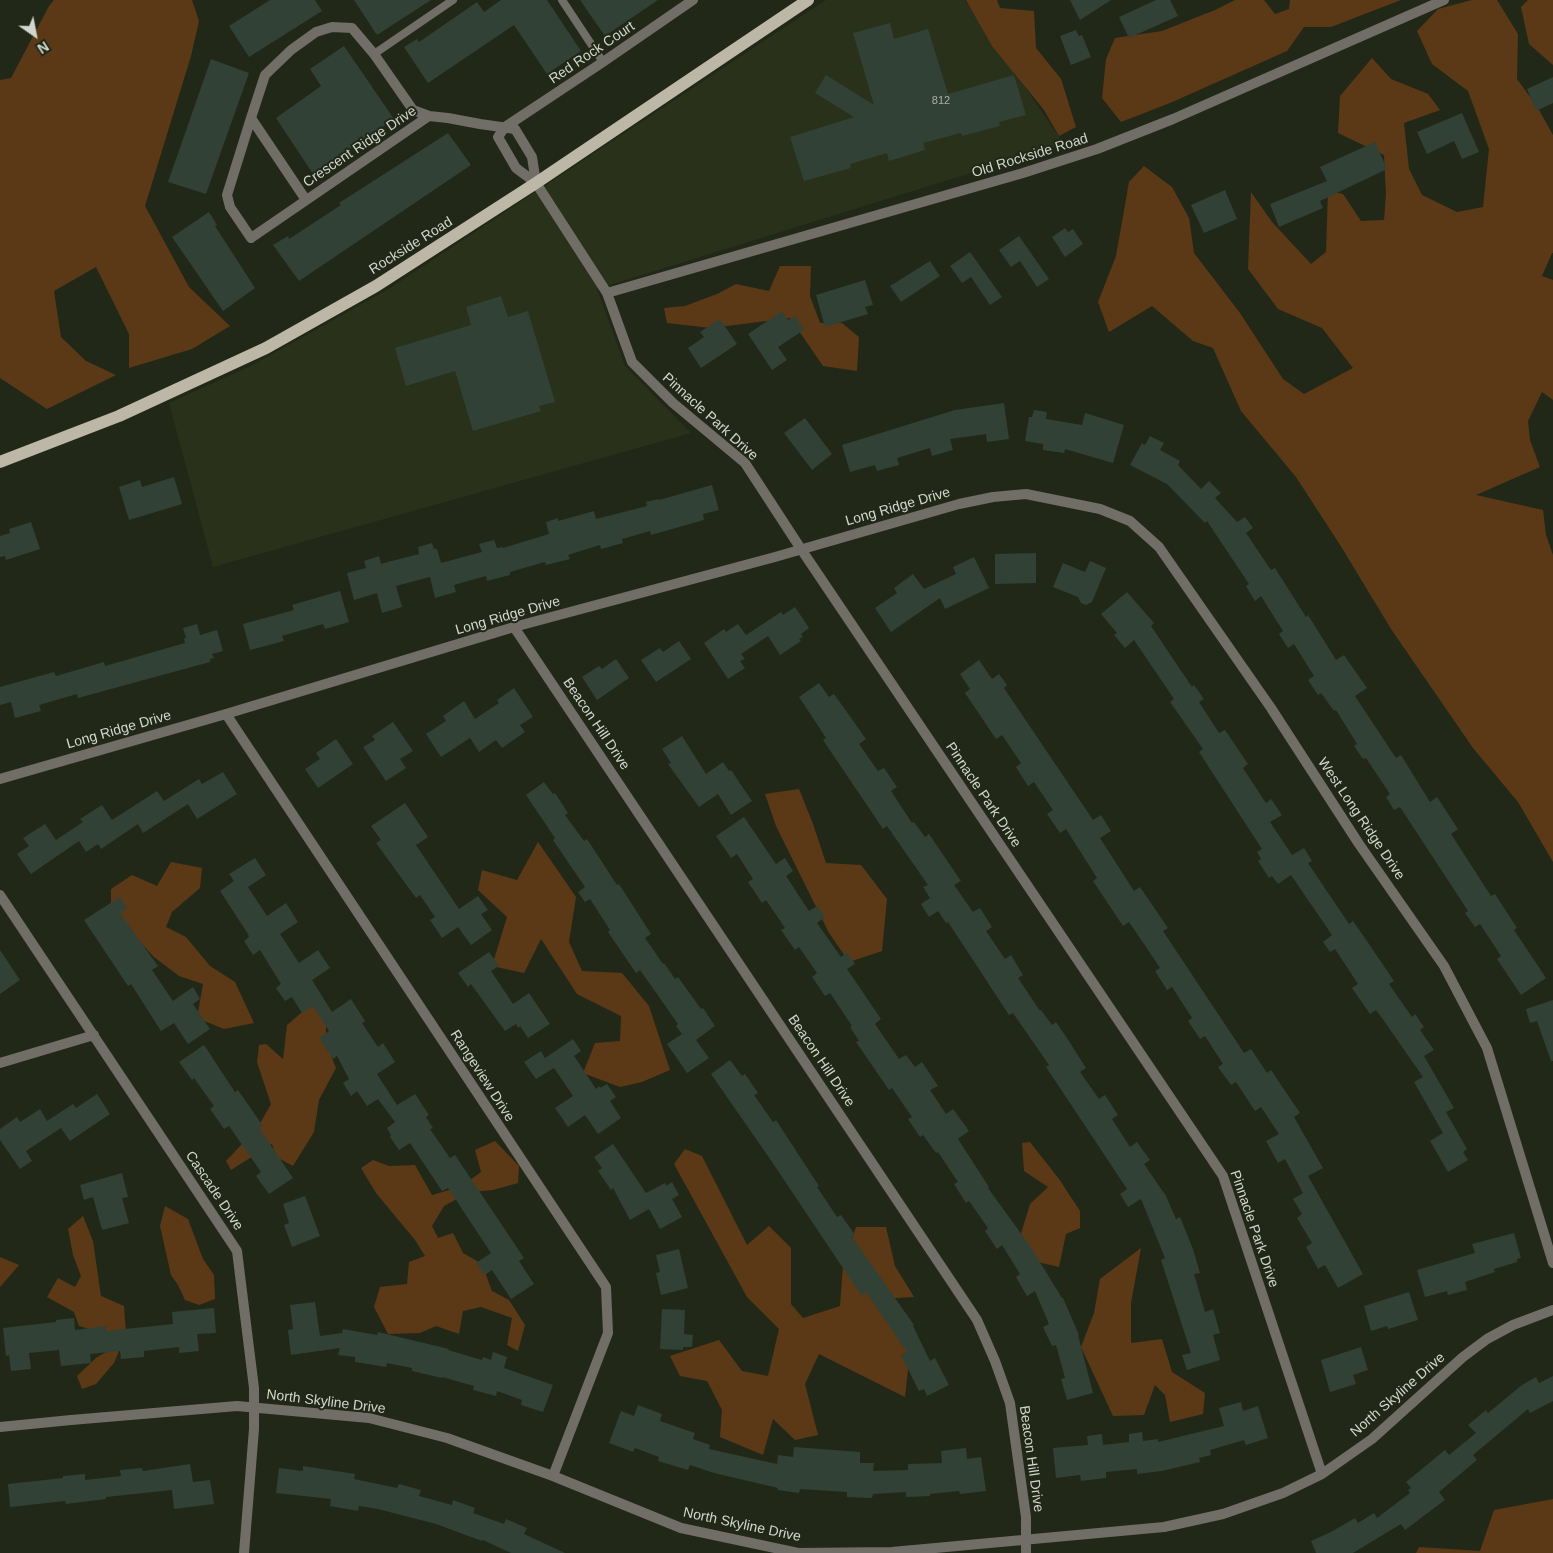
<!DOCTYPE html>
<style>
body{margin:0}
#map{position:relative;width:1553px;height:1553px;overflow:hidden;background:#222818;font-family:Helvetica,sans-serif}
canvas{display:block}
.north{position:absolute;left:10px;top:10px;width:50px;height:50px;-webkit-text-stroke:4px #222818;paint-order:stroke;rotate:147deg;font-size:14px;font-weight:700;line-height:20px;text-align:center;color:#d2d6cb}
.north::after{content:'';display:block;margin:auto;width:18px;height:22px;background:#d2d6cb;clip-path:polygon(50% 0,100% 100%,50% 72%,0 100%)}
</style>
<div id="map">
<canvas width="1553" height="1553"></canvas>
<div class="north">N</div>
</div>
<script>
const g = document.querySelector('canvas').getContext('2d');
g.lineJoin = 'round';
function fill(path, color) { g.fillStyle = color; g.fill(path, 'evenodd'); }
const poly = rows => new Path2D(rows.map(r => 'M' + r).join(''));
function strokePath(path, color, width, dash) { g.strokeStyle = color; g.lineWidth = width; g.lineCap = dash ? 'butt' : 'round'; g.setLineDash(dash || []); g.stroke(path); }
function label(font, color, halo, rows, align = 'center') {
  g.font = font + ' Helvetica,sans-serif'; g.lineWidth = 4; g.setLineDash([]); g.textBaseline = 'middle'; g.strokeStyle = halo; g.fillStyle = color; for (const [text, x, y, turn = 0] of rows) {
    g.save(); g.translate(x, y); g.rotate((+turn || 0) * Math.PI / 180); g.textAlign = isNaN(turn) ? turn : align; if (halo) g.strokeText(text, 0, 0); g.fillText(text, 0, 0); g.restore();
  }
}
fill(poly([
 [826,0,965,0,1064,144,597,289,625,366,691,433,213,567,169,403,251,366,387,290]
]), '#29311a');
fill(poly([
 [54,0,192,0,199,21,191,56,145,206,189,287,230,326,192,349,129,368,129,334,96,267,54,291,61,337,86,361,116,375,47,409,0,378,0,80,11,78,49,6],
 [966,0,997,0,1000,8,1034,11,1036,48,1061,79,1076,127,1059,136,1044,110,992,46],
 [1235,0,1264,0,1275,14,1289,9,1290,0,1401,0,1331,27,1304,27,1287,51,1170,103,1121,122,1102,98,1106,59,1115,38,1162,31,1215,10],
 [1472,0,1497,0,1518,34,1517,79,1538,108,1553,135,1553,253,1552,253,1542,276,1553,280,1553,400,1542,392,1528,421,1530,440,1540,467,1476,495,1543,510,1546,535,1553,555,1553,862,1518,802,1473,748,1391,629,1342,548,1296,477,1241,411,1213,348,1193,341,1152,306,1109,332,1098,302,1116,256,1129,182,1144,166,1172,187,1189,218,1194,253,1240,313,1283,379,1304,394,1353,368,1322,328,1278,309,1248,269,1251,192,1272,222,1311,264,1326,252,1328,191,1343,194,1361,221,1384,220,1386,194,1384,155,1338,133,1340,96,1372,58,1391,79,1428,94,1440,110,1404,123,1409,169,1422,195,1457,212,1483,207,1489,149,1468,91,1432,64,1417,31,1438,9],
 [1528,0,1553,0,1553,65,1529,44,1521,7],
 [780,266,811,266,810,296,820,323,842,323,859,337,857,371,823,366,790,318,711,328,667,323,664,308,685,306,717,294,736,284,769,291],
 [799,789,813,824,826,863,861,865,887,899,882,951,849,962,829,933,776,826,765,794],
 [538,842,576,897,569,942,582,971,622,973,649,1006,670,1070,642,1082,620,1087,583,1073,595,1043,620,1041,621,1016,577,994,541,939,524,973,492,966,507,917,478,890,482,870,517,880],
 [171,862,202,868,200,888,172,912,166,927,186,937,210,966,235,982,254,1023,224,1029,197,1018,203,984,179,976,154,957,111,911,111,889,132,875,157,886],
 [315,1001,326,1011,326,1043,336,1068,319,1100,314,1132,293,1166,276,1157,272,1144,231,1170,226,1161,258,1127,271,1104,257,1062,259,1045,266,1044,283,1059,287,1025],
 [495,1141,519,1166,518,1183,493,1190,470,1192,444,1206,432,1226,438,1238,453,1233,463,1253,482,1264,492,1291,509,1300,525,1325,518,1351,507,1345,512,1318,481,1307,463,1311,459,1334,436,1326,420,1333,388,1334,374,1307,380,1287,407,1284,409,1262,425,1256,415,1240,376,1193,361,1168,373,1160,389,1166,415,1165,432,1195,460,1187,481,1172,475,1150],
 [1030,1142,1059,1179,1080,1211,1080,1228,1066,1234,1059,1267,1029,1260,1020,1237,1030,1204,1048,1187,1024,1171,1022,1143],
 [685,1149,702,1156,747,1245,769,1226,791,1248,791,1304,803,1318,840,1306,843,1266,856,1227,886,1227,895,1266,914,1297,876,1299,912,1334,905,1397,819,1354,805,1384,818,1435,795,1440,773,1419,763,1455,720,1437,722,1410,707,1381,680,1376,670,1356,719,1340,742,1371,768,1376,779,1329,747,1297,674,1164],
 [165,1206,188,1219,203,1259,214,1275,215,1299,199,1305,185,1300,178,1285,171,1275,160,1226],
 [83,1216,93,1241,101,1296,124,1306,126,1334,114,1363,96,1384,82,1389,77,1376,96,1358,109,1350,106,1334,79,1326,74,1312,47,1297,58,1278,75,1287,81,1276,73,1255,68,1229],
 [1141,1248,1131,1303,1131,1343,1162,1339,1172,1372,1205,1393,1203,1414,1170,1422,1165,1395,1155,1385,1144,1415,1113,1416,1081,1347,1094,1313,1100,1279],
 [0,1257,19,1265,0,1287],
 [1553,1499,1553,1553,1416,1553,1419,1547,1480,1551,1494,1510]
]), '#5b3916');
fill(poly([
 [270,0,315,0,322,11,249,57,229,26],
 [354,0,431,0,377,35],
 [501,0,547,0,581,51,547,74,514,25,428,83,404,47,417,39,419,42,477,2,484,12],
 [580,0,658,0,605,36],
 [1070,0,1111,0,1080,20],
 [1156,0,1170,0,1178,16,1129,38,1119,17],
 [890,23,894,39,928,29,948,94,1014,75,1026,115,999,122,1000,126,962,136,961,133,923,143,925,150,889,161,887,153,850,164,851,168,804,181,790,137,854,117,815,93,826,75,874,105,853,33],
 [1076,30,1079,36,1082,35,1091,57,1071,65,1060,36],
 [344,46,394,119,313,174,276,118,321,86,310,69],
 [211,59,249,73,206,194,168,182],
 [1553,77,1553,103,1536,111,1527,89],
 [1462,113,1479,152,1462,159,1454,141,1427,154,1417,132],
 [448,133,471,165,299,281,273,245,288,236,289,239,341,205,339,203],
 [1375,142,1387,169,1320,201,1323,208,1279,227,1270,204,1327,181,1320,167],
 [1225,190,1237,219,1204,233,1191,205],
 [209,212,217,225,215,226,255,288,223,311,172,237],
 [1065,228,1068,232,1073,229,1083,244,1065,257,1052,237],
 [1019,236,1049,279,1037,287,1020,261,1011,267,999,250],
 [970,252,1002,297,990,305,971,277,962,283,950,266],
 [930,261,940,276,901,302,890,286],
 [865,280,873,305,865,307,868,314,825,327,816,295],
 [501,296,508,317,528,311,555,402,539,406,541,411,473,431,455,371,406,386,395,348,471,325,466,307],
 [782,311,788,320,795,316,804,330,778,347,787,360,772,370,748,334],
 [720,319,737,344,701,368,688,348,704,337,700,332],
 [1004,403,1009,439,987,442,986,434,950,439,953,450,932,456,930,448,897,458,899,465,877,471,875,465,850,472,842,445,955,410],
 [1034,410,1047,412,1046,419,1082,425,1085,413,1124,425,1113,463,1065,449,1064,453,1043,450,1043,444,1025,441,1029,417,1032,417],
 [805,418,832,454,812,470,784,433],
 [1150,436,1164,443,1160,450,1180,461,1178,465,1201,489,1209,481,1221,493,1215,498,1237,522,1245,517,1253,528,1246,533,1271,570,1275,568,1306,617,1308,615,1336,660,1344,655,1367,688,1355,696,1396,758,1401,755,1430,802,1437,797,1458,829,1451,834,1491,896,1495,894,1517,928,1514,930,1546,978,1521,995,1497,959,1501,956,1480,924,1475,927,1465,913,1468,911,1400,807,1394,810,1386,797,1390,794,1366,758,1363,759,1354,746,1357,744,1336,710,1334,711,1321,693,1318,695,1308,680,1314,676,1294,644,1288,648,1279,634,1283,631,1261,596,1255,601,1246,586,1249,584,1207,521,1205,523,1167,484,1130,465,1142,443,1145,445],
 [174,477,182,504,129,520,119,487,140,480,142,487],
 [712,485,719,510,703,514,704,520,651,535,650,531,622,539,623,543,601,549,600,545,568,555,570,559,546,565,545,562,510,572,510,575,487,581,486,576,454,585,456,592,435,598,430,577,396,586,402,607,382,613,377,593,354,600,347,573,366,568,364,561,379,556,381,564,384,563,419,554,418,547,432,543,434,549,437,549,441,563,482,552,479,544,494,540,497,548,502,547,503,548,549,534,546,522,558,518,558,521,594,511,596,519,647,506,646,502,659,499,659,500],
 [31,522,40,549,6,560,5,556,0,557,0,536,10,533,9,529],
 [1036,553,1036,583,995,584,995,554],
 [974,557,989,588,945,609,940,598,891,632,875,608,897,593,894,588,913,574,924,589,956,574,953,567],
 [1090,561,1106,568,1092,602,1086,605,1081,603,1078,597,1053,587,1063,563,1085,572],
 [340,591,349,622,325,629,323,624,282,636,284,641,250,650,243,624,294,610,292,605],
 [1127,592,1154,623,1151,626,1192,687,1194,685,1204,699,1199,702,1219,733,1225,730,1248,764,1243,768,1266,803,1271,799,1282,815,1270,822,1292,855,1304,848,1312,861,1308,863,1349,924,1353,921,1371,947,1394,981,1389,984,1412,1017,1415,1014,1424,1027,1420,1030,1434,1050,1424,1056,1454,1108,1446,1112,1467,1149,1463,1152,1468,1160,1448,1172,1430,1141,1443,1133,1414,1082,1423,1077,1382,1018,1376,1010,1370,1014,1352,988,1358,984,1335,949,1330,952,1323,942,1332,935,1291,875,1278,884,1272,876,1269,878,1258,861,1261,859,1257,852,1262,849,1199,752,1203,749,1170,702,1174,699,1134,640,1125,648,1114,635,1117,633,1101,614],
 [795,607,809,628,801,634,803,637,799,639,801,641,780,655,768,636,741,654,745,659,740,661,745,668,728,679,704,643,724,629,726,632,738,624,746,635,781,612,783,615],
 [197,624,200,635,217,630,223,651,212,654,214,658,210,659,210,662,78,698,77,694,39,705,41,711,15,718,11,702,0,705,0,687,54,672,56,676,104,662,105,666,185,643,184,638,186,638,183,628],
 [679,641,691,659,656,682,641,660,660,648,663,652],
 [616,659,629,678,597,700,582,677,599,666,602,669],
 [979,660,992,679,999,674,1007,685,1004,688,1093,820,1101,815,1111,831,1100,838,1134,891,1140,887,1168,928,1163,931,1244,1053,1251,1049,1267,1073,1271,1070,1300,1113,1294,1117,1323,1168,1308,1176,1363,1274,1338,1288,1325,1265,1318,1269,1306,1247,1312,1243,1297,1218,1302,1214,1293,1199,1303,1193,1285,1159,1278,1163,1266,1141,1279,1134,1261,1107,1255,1111,1236,1082,1231,1085,1218,1067,1223,1064,1205,1036,1200,1039,1188,1021,1192,1018,1172,987,1167,990,1155,971,1160,968,1144,944,1129,922,1123,926,1093,881,1097,878,1066,829,1060,833,1047,814,1053,810,1034,782,1028,786,1016,767,1021,763,1002,735,996,739,965,693,970,689,960,674],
 [819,683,829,697,834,694,866,739,859,744,878,771,884,768,897,787,891,791,912,823,914,822,925,837,929,834,948,862,961,881,954,885,973,912,980,908,992,927,986,931,1005,959,1011,955,1023,975,1018,978,1040,1011,1041,1010,1052,1025,1056,1022,1067,1038,1086,1068,1080,1072,1099,1099,1105,1095,1118,1115,1112,1119,1130,1147,1137,1142,1150,1160,1144,1164,1166,1196,1176,1219,1180,1217,1193,1249,1200,1273,1194,1274,1205,1312,1213,1309,1220,1333,1213,1335,1220,1360,1187,1370,1182,1355,1191,1353,1161,1260,1165,1258,1141,1199,1128,1207,1120,1194,1127,1189,1046,1067,1049,1065,1013,1013,1009,1015,948,922,946,923,938,911,929,917,921,904,930,898,923,887,928,885,887,826,883,829,823,740,826,738,799,697],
 [514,688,533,717,520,725,525,732,502,748,496,740,479,752,470,738,441,757,426,734,446,721,443,716,464,701,475,719,499,703,497,700],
 [393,722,413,751,400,759,406,768,386,781,363,747,375,740,372,736],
 [682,736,706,774,723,762,729,771,731,770,752,801,731,815,718,794,699,807,668,764,671,763,662,749],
 [336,739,353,764,318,788,305,769,320,759,316,753],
 [223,772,237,794,197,819,188,804,143,833,138,824,101,849,98,844,86,852,79,841,31,874,17,854,29,846,23,838,45,824,56,840,83,822,80,819,102,805,112,820,157,791,164,801,199,779,202,784],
 [544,782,553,794,555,793,568,813,565,815,584,841,587,839,617,885,619,884,651,934,645,938,663,964,664,963,675,979,678,977,701,1009,703,1008,715,1026,696,1040,709,1058,687,1073,667,1044,682,1034,676,1026,678,1024,640,970,636,973,608,932,610,930,590,899,585,902,578,892,585,887,553,840,555,838,526,795],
 [405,803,428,837,416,845,459,909,478,896,488,910,481,914,492,930,471,945,458,927,442,938,430,920,435,917,420,895,416,898,376,843,381,840,371,826],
 [744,817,776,864,785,858,793,871,786,876,809,911,817,906,825,917,817,923,841,957,847,952,855,964,847,969,881,1019,875,1024,899,1059,906,1055,915,1067,922,1062,938,1086,930,1090,946,1114,953,1109,969,1131,958,1139,989,1187,988,1188,1030,1246,1062,1298,1063,1298,1079,1335,1078,1335,1093,1393,1067,1400,1061,1379,1065,1378,1056,1345,1052,1346,1043,1327,1049,1324,1035,1291,1027,1296,1016,1277,1020,1274,1002,1245,997,1249,985,1231,988,1228,969,1201,966,1203,954,1184,958,1182,938,1152,936,1153,923,1135,920,1137,908,1119,912,1117,892,1088,889,1090,856,1042,859,1041,850,1027,852,1026,830,993,825,996,812,977,817,973,799,947,795,950,781,930,785,928,766,900,762,903,748,882,753,879,737,854,731,858,716,836],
 [255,858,266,875,248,887,267,916,286,903,298,922,280,934,299,963,318,950,330,968,312,980,332,1012,351,999,365,1021,362,1023,378,1047,383,1043,395,1062,377,1074,397,1105,415,1094,429,1115,426,1117,433,1128,430,1129,450,1158,455,1155,524,1258,519,1261,534,1284,511,1299,492,1270,485,1275,476,1263,491,1253,448,1188,442,1191,410,1143,399,1150,390,1137,391,1135,387,1128,395,1122,378,1099,367,1106,357,1091,351,1096,343,1083,349,1079,337,1056,333,1059,319,1038,329,1031,313,1006,302,1013,292,997,285,1001,276,988,281,984,260,950,253,955,244,941,249,937,248,934,220,891,234,881,229,874],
 [120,897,127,908,120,913,158,966,152,970,173,1001,193,987,200,999,193,1004,210,1029,188,1044,174,1023,161,1031,131,984,128,986,84,920],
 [0,950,20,980,0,994],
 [489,952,499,966,491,971,513,1004,529,993,550,1024,528,1038,520,1026,518,1028,516,1024,505,1031,471,984,468,987,458,973],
 [1553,1000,1553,1061,1551,1061,1537,1021,1530,1023,1526,1009],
 [573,1039,581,1051,574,1056,596,1089,599,1086,600,1088,607,1084,616,1097,610,1101,621,1118,598,1134,585,1115,568,1127,555,1108,573,1096,554,1068,536,1079,524,1062,541,1051,545,1058],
 [204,1045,235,1092,238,1090,263,1126,259,1128,293,1178,269,1194,256,1176,261,1172,229,1126,224,1129,210,1109,214,1106,194,1078,192,1080,179,1062],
 [730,1060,742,1076,745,1074,758,1093,754,1095,773,1122,776,1120,789,1140,819,1186,817,1187,837,1217,841,1215,855,1235,852,1237,914,1325,913,1326,930,1361,935,1358,949,1385,927,1396,924,1389,919,1391,901,1355,907,1352,866,1292,861,1295,770,1159,711,1074],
 [97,1094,110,1114,70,1141,61,1128,26,1151,32,1161,20,1169,0,1140,0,1129,17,1117,20,1122,40,1109,47,1121,73,1104,76,1108],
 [613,1144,646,1193,665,1183,666,1186,672,1182,679,1195,672,1199,682,1217,660,1229,649,1209,630,1220,613,1188,611,1190,598,1171,602,1168,594,1157],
 [122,1173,128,1197,122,1198,129,1223,102,1230,93,1197,84,1200,80,1185],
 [305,1196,320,1236,292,1247,284,1225,289,1223,283,1204],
 [1514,1233,1521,1258,1517,1259,1517,1262,1494,1269,1495,1272,1465,1282,1467,1290,1448,1295,1447,1291,1425,1297,1417,1270,1475,1253,1472,1244],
 [679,1249,688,1288,661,1295,656,1273,660,1272,656,1255],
 [1409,1292,1418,1320,1388,1329,1387,1326,1371,1331,1364,1306],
 [315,1302,320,1336,342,1333,343,1329,377,1335,378,1332,449,1349,448,1350,482,1360,483,1357,491,1360,493,1352,507,1357,504,1368,553,1385,543,1412,521,1405,522,1400,497,1391,496,1396,473,1390,474,1386,442,1377,442,1378,412,1371,412,1368,387,1363,386,1367,355,1362,355,1357,338,1355,340,1348,291,1355,288,1330,293,1329,290,1305],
 [214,1308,216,1333,197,1334,199,1351,179,1353,179,1347,144,1351,144,1357,121,1359,120,1351,90,1354,91,1363,61,1366,59,1350,29,1353,31,1369,11,1371,9,1355,6,1356,3,1328,56,1322,56,1320,74,1318,75,1330,106,1326,106,1331,173,1324,172,1312],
 [662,1309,685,1310,684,1334,693,1335,692,1347,683,1347,683,1350,660,1349],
 [1361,1347,1368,1370,1353,1375,1356,1384,1330,1392,1321,1360],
 [1553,1376,1553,1401,1530,1413,1528,1409,1473,1455,1477,1460,1439,1492,1445,1500,1405,1530,1401,1524,1353,1553,1316,1553,1311,1541,1331,1532,1355,1518,1358,1523,1374,1513,1377,1518,1410,1493,1408,1490,1411,1488,1406,1482,1445,1450,1449,1455,1476,1433,1468,1425,1486,1410,1488,1413,1522,1385,1536,1377,1539,1383],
 [1241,1402,1243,1411,1258,1406,1268,1438,1246,1445,1244,1440,1210,1450,1211,1455,1199,1458,1200,1462,1162,1471,1137,1474,1137,1469,1106,1472,1106,1478,1081,1481,1080,1475,1056,1478,1053,1448,1088,1445,1087,1436,1102,1434,1103,1445,1129,1442,1129,1434,1142,1432,1143,1441,1158,1439,1158,1442,1224,1426,1219,1408],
 [638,1405,662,1414,660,1421,695,1433,693,1439,710,1445,709,1449,777,1464,778,1455,793,1457,794,1447,860,1452,860,1463,874,1463,873,1471,908,1470,908,1464,942,1463,941,1451,966,1448,967,1459,981,1457,986,1491,960,1494,959,1491,930,1494,930,1496,906,1497,906,1492,873,1494,872,1498,847,1497,847,1492,800,1489,799,1493,777,1490,778,1488,714,1473,690,1465,688,1470,658,1461,659,1457,635,1448,633,1452,609,1443,621,1411,634,1416],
 [190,1464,193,1482,210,1480,214,1504,174,1509,172,1490,106,1497,106,1499,66,1504,65,1501,10,1507,8,1484,63,1478,63,1476,85,1474,85,1480,121,1476,120,1470,142,1468,143,1471],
 [303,1466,355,1474,354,1479,397,1488,399,1484,421,1490,419,1496,452,1505,453,1500,475,1508,473,1513,504,1524,506,1519,527,1528,524,1534,565,1553,511,1553,483,1540,482,1541,436,1524,378,1509,359,1506,358,1511,330,1506,331,1499,276,1493,279,1468,303,1471]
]), '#314135');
strokePath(poly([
 [562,0,603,62],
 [374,54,453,0]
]), '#706e66', 8);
strokePath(poly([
 [693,0,603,62,505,127,498,137,516,168,536,183,607,293,632,362,673,403,745,463,801,549,1223,1176,1322,1474],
 [251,118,227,195,230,207,251,238,429,116],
 [306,200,251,118,265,75,291,50,316,32,332,27,352,28,374,54,413,110,429,116,448,118,480,124,515,129,532,157,536,183],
 [607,293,1023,173,1097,149,1173,119,1444,0],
 [514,627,977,1320,995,1361,1010,1403,1026,1517,1026,1553],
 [226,714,606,1287,608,1333,553,1476],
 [0,779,226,714,514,627,775,557,959,504,993,497,1026,494,1100,509,1130,521,1159,547,1271,708,1359,844,1444,966,1487,1048,1553,1263],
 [0,895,237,1251,254,1388,254,1429,244,1553],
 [0,1063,94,1035],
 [0,1427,71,1420,237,1406,369,1418,447,1438,553,1476,681,1528,798,1553,892,1552,1164,1527,1223,1514,1283,1493,1322,1474,1372,1439,1463,1357,1487,1339,1513,1325,1553,1310]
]), '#706e66', 10);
strokePath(poly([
 [0,462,119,416,266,348,376,286,536,183,808,0]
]), '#bcb7a6', 12);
label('11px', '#aab1a6', null, [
 ["812",941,101]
]);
label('14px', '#d2d6cb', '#222818', [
 ["Red Rock Court",592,53,-34],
 ["Crescent Ridge Drive",360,147,-34],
 ["Old Rockside Road",1030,156,-17],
 ["Rockside Road",411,246,-32],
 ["Pinnacle Park Drive",710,417,42],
 ["Long Ridge Drive",898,507,-16],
 ["Long Ridge Drive",508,616,-16],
 ["Beacon Hill Drive",596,724,56],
 ["Long Ridge Drive",119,730,-16],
 ["Pinnacle Park Drive",983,795,56],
 ["West Long Ridge Drive",1361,819,56],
 ["Beacon Hill Drive",821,1061,56],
 ["Rangeview Drive",482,1076,57],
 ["Cascade Drive",214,1191,56],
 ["Pinnacle Park Drive",1254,1229,71],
 ["North Skyline Drive",1398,1395,-41],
 ["North Skyline Drive",326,1402,7],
 ["Beacon Hill Drive",1031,1459,82],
 ["North Skyline Drive",742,1525,12]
]);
</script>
